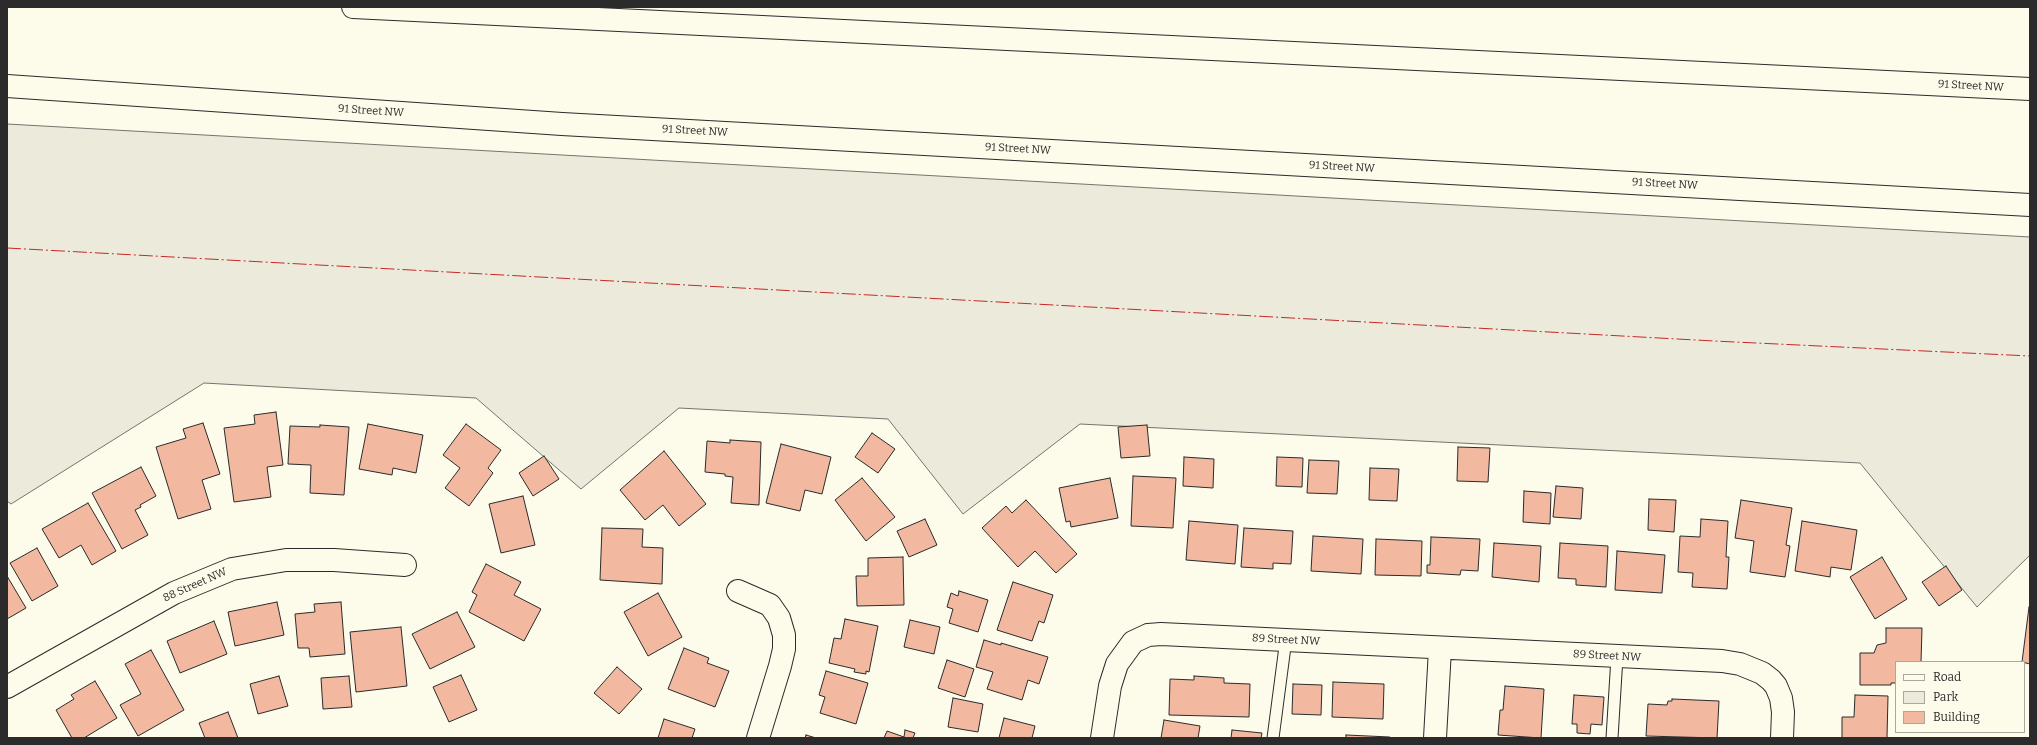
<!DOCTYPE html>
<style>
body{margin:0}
#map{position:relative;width:2037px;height:745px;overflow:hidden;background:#fdfbea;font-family:Bitter,serif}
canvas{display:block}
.frame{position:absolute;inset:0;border:8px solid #2b2b2b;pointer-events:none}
.legend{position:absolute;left:1895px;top:661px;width:130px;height:72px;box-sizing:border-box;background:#fdfbea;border:1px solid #a9a89e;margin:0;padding:5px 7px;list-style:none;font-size:12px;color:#2b2b2b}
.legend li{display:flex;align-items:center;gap:8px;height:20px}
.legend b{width:20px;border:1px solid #a9a89e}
</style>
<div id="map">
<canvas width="2037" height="745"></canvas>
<div class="frame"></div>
<ul class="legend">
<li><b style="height:5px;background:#fdfbea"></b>Road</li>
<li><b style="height:11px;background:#ecebdb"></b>Park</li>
<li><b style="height:11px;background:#f2b8a0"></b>Building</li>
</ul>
</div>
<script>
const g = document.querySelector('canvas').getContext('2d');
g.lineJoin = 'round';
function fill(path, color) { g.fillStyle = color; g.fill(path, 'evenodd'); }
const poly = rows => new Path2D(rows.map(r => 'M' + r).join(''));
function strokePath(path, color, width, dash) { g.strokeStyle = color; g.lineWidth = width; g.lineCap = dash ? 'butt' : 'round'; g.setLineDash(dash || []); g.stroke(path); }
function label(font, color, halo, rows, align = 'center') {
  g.font = font + ' Bitter,serif'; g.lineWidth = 3; g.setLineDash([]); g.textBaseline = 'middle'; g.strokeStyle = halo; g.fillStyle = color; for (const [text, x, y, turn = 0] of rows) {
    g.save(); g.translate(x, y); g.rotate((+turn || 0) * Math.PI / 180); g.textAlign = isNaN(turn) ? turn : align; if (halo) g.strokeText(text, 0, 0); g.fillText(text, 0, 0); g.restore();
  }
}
const green = poly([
 [7,124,2030,237,2030,555,1977,607,1860,463,1080,424,963,514,888,419,679,408,581,489,476,398,204,383,11,504,7,501,7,124]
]);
fill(green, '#ecebdb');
strokePath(green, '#74746e', 1);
const building = poly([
 [276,412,283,465,267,467,271,497,234,502,224,428,255,424,254,415,276,412],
 [203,423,220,474,202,480,211,509,178,519,156,447,186,438,183,429,203,423],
 [368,424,423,435,416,473,393,468,392,475,359,469,368,424],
 [466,424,501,450,488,468,493,473,469,506,445,488,460,468,443,455,466,424],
 [320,425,349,427,344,495,310,493,311,465,288,464,290,426,320,427,320,425],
 [1147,425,1150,456,1121,458,1118,427,1147,425],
 [872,433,895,449,878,473,855,457,872,433],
 [730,440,761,442,759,505,731,503,733,477,725,476,725,474,705,472,707,441,730,443,730,440],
 [781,444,831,457,822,494,805,490,800,511,766,503,781,444],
 [1458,447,1490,448,1488,482,1457,481,1458,447],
 [664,451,706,504,679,526,663,505,645,520,620,490,664,451],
 [544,456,559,479,533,496,519,473,544,456],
 [1184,457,1214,459,1213,488,1183,486,1184,457],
 [1277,457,1303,458,1302,487,1276,486,1277,457],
 [1309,460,1339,461,1337,494,1307,493,1309,460],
 [141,467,156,496,140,505,141,507,135,510,148,535,122,549,92,493,141,467],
 [1370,468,1399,469,1397,501,1369,500,1370,468],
 [1133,476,1176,478,1173,528,1131,526,1133,476],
 [862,478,895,517,866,541,835,500,862,478],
 [1110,478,1118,518,1071,527,1070,521,1066,522,1059,488,1110,478],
 [1556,486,1583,488,1581,519,1553,517,1556,486],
 [1524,491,1551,493,1550,524,1523,522,1524,491],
 [523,496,535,545,501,553,489,504,523,496],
 [1649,499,1676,500,1674,532,1648,530,1649,499],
 [1026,500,1077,554,1056,573,1035,551,1018,567,982,528,1006,506,1012,513,1026,500],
 [1741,500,1792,508,1786,545,1790,546,1785,577,1750,572,1754,541,1735,538,1741,500],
 [88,503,116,551,92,565,81,545,59,558,42,529,88,503],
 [925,519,937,545,909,557,897,531,925,519],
 [1701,519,1728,521,1726,557,1729,557,1727,589,1692,587,1693,573,1678,572,1680,536,1700,537,1701,519],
 [1189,521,1238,525,1235,564,1186,560,1189,521],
 [1802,521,1857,530,1851,570,1831,567,1830,577,1795,571,1802,521],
 [602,528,643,529,642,547,663,548,662,584,600,580,602,528],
 [1244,528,1293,531,1291,564,1273,563,1273,569,1241,567,1244,528],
 [1313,536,1363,539,1361,574,1311,571,1313,536],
 [1431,537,1480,539,1478,571,1461,570,1460,575,1427,573,1427,565,1430,565,1431,537],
 [1376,539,1422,541,1421,576,1375,575,1376,539],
 [1494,543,1541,546,1539,582,1492,577,1494,543],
 [1560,543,1608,546,1606,587,1576,585,1576,579,1558,578,1560,543],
 [37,548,58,586,32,601,10,563,37,548],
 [1617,551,1665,555,1662,593,1615,590,1617,551],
 [903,557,904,605,857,606,856,576,868,576,868,558,903,557],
 [1882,557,1907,599,1875,619,1850,577,1882,557],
 [486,564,521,582,514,595,541,609,524,641,469,612,477,595,472,592,486,564],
 [1946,566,1962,590,1939,606,1922,582,1946,566],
 [7,576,26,608,7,619,7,576],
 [1013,582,1053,595,1044,623,1039,621,1032,641,997,630,1013,582],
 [959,591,988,600,978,632,949,623,953,609,947,607,951,593,958,596,959,591],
 [658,593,682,637,648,656,624,612,658,593],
 [277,602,284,635,235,646,228,612,277,602],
 [341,602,345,654,310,657,309,648,298,648,295,614,315,612,314,604,341,602],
 [2029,607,2030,607,2030,664,2022,662,2029,607],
 [457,612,475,647,430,669,412,634,457,612],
 [845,619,878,626,869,672,866,671,866,674,854,672,855,669,829,663,834,638,841,639,845,619],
 [910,620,940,627,934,654,904,647,910,620],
 [214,621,227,654,180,673,167,641,214,621],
 [401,627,407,686,356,692,350,632,401,627],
 [1886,628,1922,628,1921,662,1896,662,1896,683,1891,683,1891,685,1860,685,1860,653,1874,653,1877,645,1886,643,1886,628],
 [984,640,1001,645,1001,643,1048,657,1039,684,1028,680,1022,700,987,689,993,672,976,667,984,640],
 [684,648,709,658,707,663,729,671,715,707,668,689,684,648],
 [151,650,184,710,138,736,120,705,141,694,125,664,151,650],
 [947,660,974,669,965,697,938,688,947,660],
 [617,667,642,689,619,714,594,693,617,667],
 [826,671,868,683,856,724,820,713,825,697,819,695,826,671],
 [461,675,477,710,449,722,433,687,461,675],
 [279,676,288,706,258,714,250,684,279,676],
 [349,676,352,707,323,709,321,678,349,676],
 [1194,676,1224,678,1224,683,1250,684,1249,717,1169,715,1170,679,1194,680,1194,676],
 [95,681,117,718,84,738,72,738,56,710,74,699,71,695,95,681],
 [1333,682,1384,684,1383,719,1332,717,1333,682],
 [1293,684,1322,685,1321,715,1292,714,1293,684],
 [1505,686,1544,689,1541,738,1498,735,1500,710,1503,710,1505,686],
 [1574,695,1604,697,1602,725,1591,724,1590,734,1577,733,1577,724,1572,724,1574,695],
 [1855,695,1888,696,1887,738,1842,738,1842,717,1854,717,1855,695],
 [953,698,983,704,978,732,948,727,953,698],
 [1672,699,1719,701,1717,738,1646,736,1648,704,1667,705,1668,701,1672,701,1672,699],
 [228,712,238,738,205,738,199,723,228,712],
 [1004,718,1035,726,1032,738,999,738,1004,718],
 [664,719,695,729,692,738,658,738,664,719],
 [1164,720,1200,726,1198,738,1161,738,1164,720],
 [905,730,915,733,913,738,884,738,887,731,904,737,905,730],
 [1232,730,1262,733,1261,738,1231,738,1232,730],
 [806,735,816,738,805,738,806,735],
 [1346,735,1390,737,1390,738,1346,738,1346,735]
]);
fill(building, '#f2b8a0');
strokePath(building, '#2b2b2b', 1);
const lane = poly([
 [1273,738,1286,639],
 [1612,738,1617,657]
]);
const street = poly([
 [738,591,770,605,779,618,784,635,784,649,780,666,758,738],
 [7,687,174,593,232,569,286,560,334,560,405,565],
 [1102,738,1110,686,1117,664,1133,642,1148,635,1161,634,1722,661,1740,664,1762,673,1771,680,1776,686,1781,698,1783,712,1782,738],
 [1435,738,1440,649]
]);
const secondary = poly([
 [353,7,2030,89],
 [7,86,562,124,2030,205]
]);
strokePath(lane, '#2b2b2b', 13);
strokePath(street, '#2b2b2b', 24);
strokePath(secondary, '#2b2b2b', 24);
strokePath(lane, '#fdfbea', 11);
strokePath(street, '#fdfbea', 22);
strokePath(secondary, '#fdfbea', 22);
strokePath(poly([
 [7,248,1714,341,2030,356]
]), '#c62828', 1, [14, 3, 2, 3]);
label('11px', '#2b2b2b', '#fdfbea', [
 ["91 Street NW",1971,86,3],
 ["91 Street NW",371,111,4],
 ["91 Street NW",695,131,3],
 ["91 Street NW",1018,149,3],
 ["91 Street NW",1342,167,3],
 ["91 Street NW",1665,184,3],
 ["88 Street NW",195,585,-24],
 ["89 Street NW",1286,640,3],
 ["89 Street NW",1607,656,3]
]);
</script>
